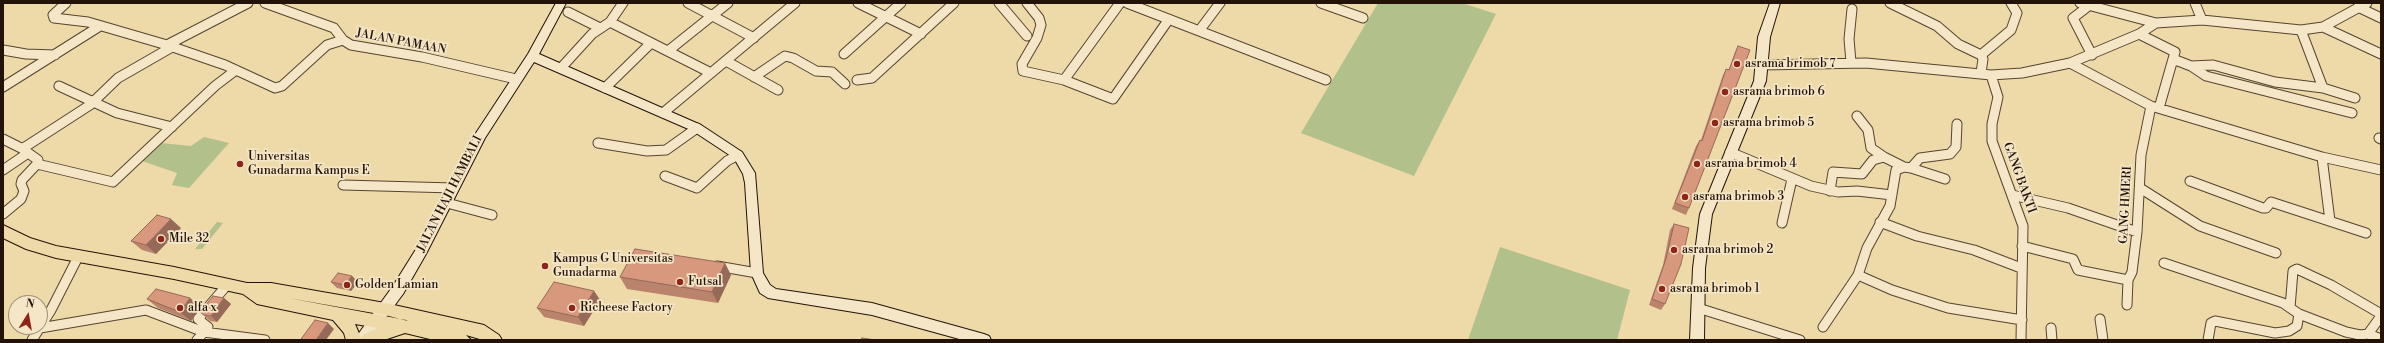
<!DOCTYPE html>
<style>
body{margin:0}
#map{position:relative;width:2384px;height:343px;overflow:hidden;background:#eed9a8;font-family:"Libre Bodoni",serif}
canvas{display:block}
.frame{position:absolute;inset:0;border:4px solid #231208;pointer-events:none}
.north{position:absolute;left:8px;top:295px;width:40px;height:40px;box-sizing:border-box;background:#f4e6c6;border:1px solid #a0917a;border-radius:50%;rotate:11deg;font-size:11px;font-weight:700;line-height:16px;text-align:center;color:#231208}
.north::after{content:'';display:block;margin:auto;width:14px;height:18px;background:#8f2418;clip-path:polygon(50% 0,100% 100%,50% 72%,0 100%)}
</style>
<div id="map">
<canvas width="2384" height="343"></canvas>
<div class="frame"></div>
<div class="north">N</div>
</div>
<script>
const g = document.querySelector('canvas').getContext('2d');
g.lineJoin = 'round';
function fill(path, color) { g.fillStyle = color; g.fill(path, 'evenodd'); }
const poly = rows => new Path2D(rows.map(r => 'M' + r).join(''));
function strokePath(path, color, width, dash) { g.strokeStyle = color; g.lineWidth = width; g.lineCap = dash ? 'butt' : 'round'; g.setLineDash(dash || []); g.stroke(path); }
function label(font, color, halo, rows, align = 'center') {
  g.font = font + ' "Libre Bodoni",serif'; g.lineWidth = 3.5; g.setLineDash([]); g.textBaseline = 'middle'; g.strokeStyle = halo; g.fillStyle = color; for (const [text, x, y, turn = 0] of rows) {
    g.save(); g.translate(x, y); g.rotate((+turn || 0) * Math.PI / 180); g.textAlign = isNaN(turn) ? turn : align; if (halo) g.strokeText(text, 0, 0); g.fillText(text, 0, 0); g.restore();
  }
}
fill(poly([
 [1378,3,1462,3,1496,14,1414,176,1301,133],
 [204,137,229,143,189,188,172,185,177,173,142,161,161,143,191,146],
 [217,222,223,223,202,249,195,249],
 [1500,247,1630,290,1617,340,1468,340]
]), '#b2c08c');
const street = poly([
 [66,3,53,15,54,18,88,22,167,45,225,65,275,88,282,86,327,45,343,40],
 [265,3,334,28,343,40,351,45,422,57,516,79],
 [688,3,754,38],
 [858,3,921,34],
 [999,3,1027,36],
 [1027,3,1039,18,1041,25,1037,38,1022,64,1023,71,1064,80,1113,99,1169,19],
 [1127,3,1326,80],
 [1321,3,1363,18],
 [1890,3,1937,26,1958,44,1981,55],
 [2080,3,2156,23],
 [2195,3,2202,20],
 [2358,7,2381,18],
 [2086,8,2073,18,2092,55],
 [568,12,600,28],
 [610,22,711,73],
 [2323,27,2381,54],
 [1199,31,1220,3],
 [2139,34,2175,52,2159,108],
 [167,45,248,3],
 [3,50,26,54,55,55],
 [668,51,728,3],
 [844,54,901,3],
 [1981,55,2011,30,2017,13,2011,3],
 [1981,55,1983,59,1981,73],
 [2173,59,2191,66,2213,65,2275,82,2323,88,2301,30],
 [726,61,778,90],
 [1851,62,1849,39,1852,9],
 [2070,63,2151,106,2322,157,2381,170],
 [1763,65,1866,63,1991,75,2022,73,2070,63,2139,34,2156,23,2202,20,2301,30,2323,27,2367,3],
 [2191,66,2206,76,2352,113],
 [561,68,592,34,610,22,623,3],
 [1991,75,1998,97,1992,124,1992,141,2023,226,2021,340],
 [754,77,785,56,793,58,816,71,832,72,845,84],
 [857,80,872,78,954,3],
 [1064,80,1120,3],
 [59,86,117,113,172,127],
 [3,87,100,26],
 [605,88,651,43],
 [2323,88,2355,98],
 [663,113,795,3],
 [1857,116,1868,130,1871,148,1884,157],
 [2379,138,2381,139],
 [3,139,23,149],
 [598,143,647,151,666,150,697,128],
 [1730,152,1811,186,1838,192,1857,191,1892,195],
 [2322,157,2330,221],
 [37,164,113,182,215,86,236,70],
 [37,164,38,160,24,150,25,147,90,105,118,78,172,47],
 [1911,168,1945,179],
 [3,170,28,153],
 [665,176,697,188,727,161,738,155],
 [2190,181,2263,208,2266,208,2271,202,2366,233],
 [343,185,454,188],
 [2140,188,2200,226,2276,253],
 [1830,191,1833,172,1862,174,1873,160,1884,157,1904,167,1911,168,1920,158,1950,154,1956,147,1957,124],
 [2012,195,2068,208,2137,232],
 [447,203,492,215],
 [3,214,21,199,24,191,21,184,22,180,37,164],
 [1880,222,1917,236,1974,250,2021,268],
 [1782,223,1792,179],
 [2022,246,2073,259,2078,270,2128,280],
 [2164,263,2283,303,2299,314,2346,332,2360,335,2368,334,2381,316],
 [717,266,757,273],
 [1858,275,1892,290,1948,308,2022,320],
 [2127,305,2128,280,2132,272,2137,232,2141,155,2151,106],
 [1698,308,1800,340],
 [2290,308,2293,271,2297,269,2331,285,2381,314],
 [2100,319,2103,340],
 [1823,327,1858,275,1867,248,1890,206,1896,170,1904,167],
 [40,328,146,310,204,332,265,340],
 [2051,328,2052,340],
 [2368,334,2381,339],
 [32,340,51,310,78,257],
 [197,340,208,327,198,319,227,285],
 [2208,340,2211,323,2215,321,2275,333,2289,331,2297,326,2299,314]
]);
const secondary = poly([
 [556,3,566,3,539,54,701,125,742,152,755,173,763,273,770,285,776,289,872,303,984,334,989,336,991,340,963,340,872,315,768,298,760,293,751,273,745,183,743,174,734,158,693,131,534,62,485,138,426,254,403,294,369,340,354,340,393,286,418,246,476,133,528,54,556,3],
 [1770,3,1780,3,1770,37,1766,81,1712,214,1705,268,1704,340,1690,340,1693,268,1700,214,1754,81,1758,37,1770,3]
]);
const primary = poly([
 [3,225,30,238,56,246,174,267,247,283,271,283,385,303,484,325,499,335,502,340,483,340,466,335,471,340,434,340,405,333,384,340,346,340,344,333,333,320,257,304,243,294,174,279,56,258,26,249,3,238,3,225],
 [288,298,385,315,408,321,406,320,288,298],
 [355,324,378,328,363,335,361,338,355,324]
]);
strokePath(street, '#564430', 11);
strokePath(secondary, '#231208', 2);
strokePath(primary, '#231208', 2);
strokePath(street, '#f4e6c6', 9);
fill(secondary, '#f4e6c6');
fill(primary, '#eed9a8');
fill(poly([
 [1738,46,1689,208,1686,215,1672,209,1696,146,1700,140,1701,140,1723,75,1726,69,1729,69,1735,52],
 [1674,224,1665,304,1661,310,1649,305,1663,265,1670,230],
 [181,228,156,254,142,250,131,241],
 [731,275,718,303,627,289,620,277],
 [352,276,358,282,351,291,337,288,331,282],
 [594,291,600,300,584,326,544,317,537,308],
 [190,298,200,307,191,321,158,308,147,299],
 [224,298,231,304,217,322,210,321,200,312]
]), '#b9836c');
fill(poly([
 [171,219,181,228,156,254,146,245],
 [725,263,731,275,718,303,712,292],
 [352,276,358,282,351,291,345,285],
 [594,291,600,300,584,326,578,317],
 [190,298,200,307,191,321,180,312],
 [224,298,231,304,217,322,211,316],
 [328,323,334,329,326,340,316,340]
]), '#966a58');
const building = poly([
 [1738,46,1750,50,1689,208,1675,203,1700,140,1702,141,1726,69,1729,70,1738,46],
 [157,215,171,219,146,245,131,241,157,215],
 [1674,224,1689,228,1681,264,1665,304,1652,299,1666,259,1674,224],
 [635,249,725,263,712,292,620,277,635,249],
 [338,273,352,276,345,285,331,282,338,273],
 [554,282,594,291,578,317,537,308,554,282],
 [156,289,190,298,180,312,147,299,156,289],
 [213,296,224,298,211,316,204,315,200,312,213,296],
 [315,320,328,323,316,340,306,340,301,339,315,320],
 [862,338,876,340,861,340,862,338]
]);
fill(building, '#d7987e');
strokePath(building, '#966a58', 1);
for (const [x, y, r, color] of [
 [1737,64,4,"#8f2418"],
 [1725,92,4,"#8f2418"],
 [1715,123,4,"#8f2418"],
 [240,164,4,"#8f2418"],
 [1697,164,4,"#8f2418"],
 [1685,197,4,"#8f2418"],
 [161,239,4,"#8f2418"],
 [1674,250,4,"#8f2418"],
 [545,266,4,"#8f2418"],
 [680,282,4,"#8f2418"],
 [347,285,4,"#8f2418"],
 [1662,289,4,"#8f2418"],
 [180,308,4,"#8f2418"],
 [572,308,4,"#8f2418"]
]) { const dot = new Path2D(); dot.arc(x, y, r, 0, 2 * Math.PI); g.fillStyle = color; g.fill(dot); strokePath(dot, '#f4e6c6', 1.5); }
label('12px', '#231208', '#f4e6c6', [
 ["JALAN PAMAAN",401,42,11],
 ["GANG BAKTI",2019,178,70],
 ["JALAN HAJI HAMBALI",450,194,-63],
 ["GANG HMERI",2126,205,-87]
]);
label('12px', '#231208', '#f4e6c6', [
 ["asrama brimob 7",1745,64],
 ["asrama brimob 6",1733,92],
 ["asrama brimob 5",1723,123],
 ["Universitas",248,157],
 ["Gunadarma Kampus E",248,171],
 ["asrama brimob 4",1705,164],
 ["asrama brimob 3",1693,197],
 ["Mile 32",169,239],
 ["asrama brimob 2",1682,250],
 ["Kampus G Universitas",553,259],
 ["Gunadarma",553,273],
 ["Futsal",688,282],
 ["Golden Lamian",355,285],
 ["asrama brimob 1",1670,289],
 ["alfa x",188,308],
 ["Richeese Factory",580,308]
], 'left');
</script>
